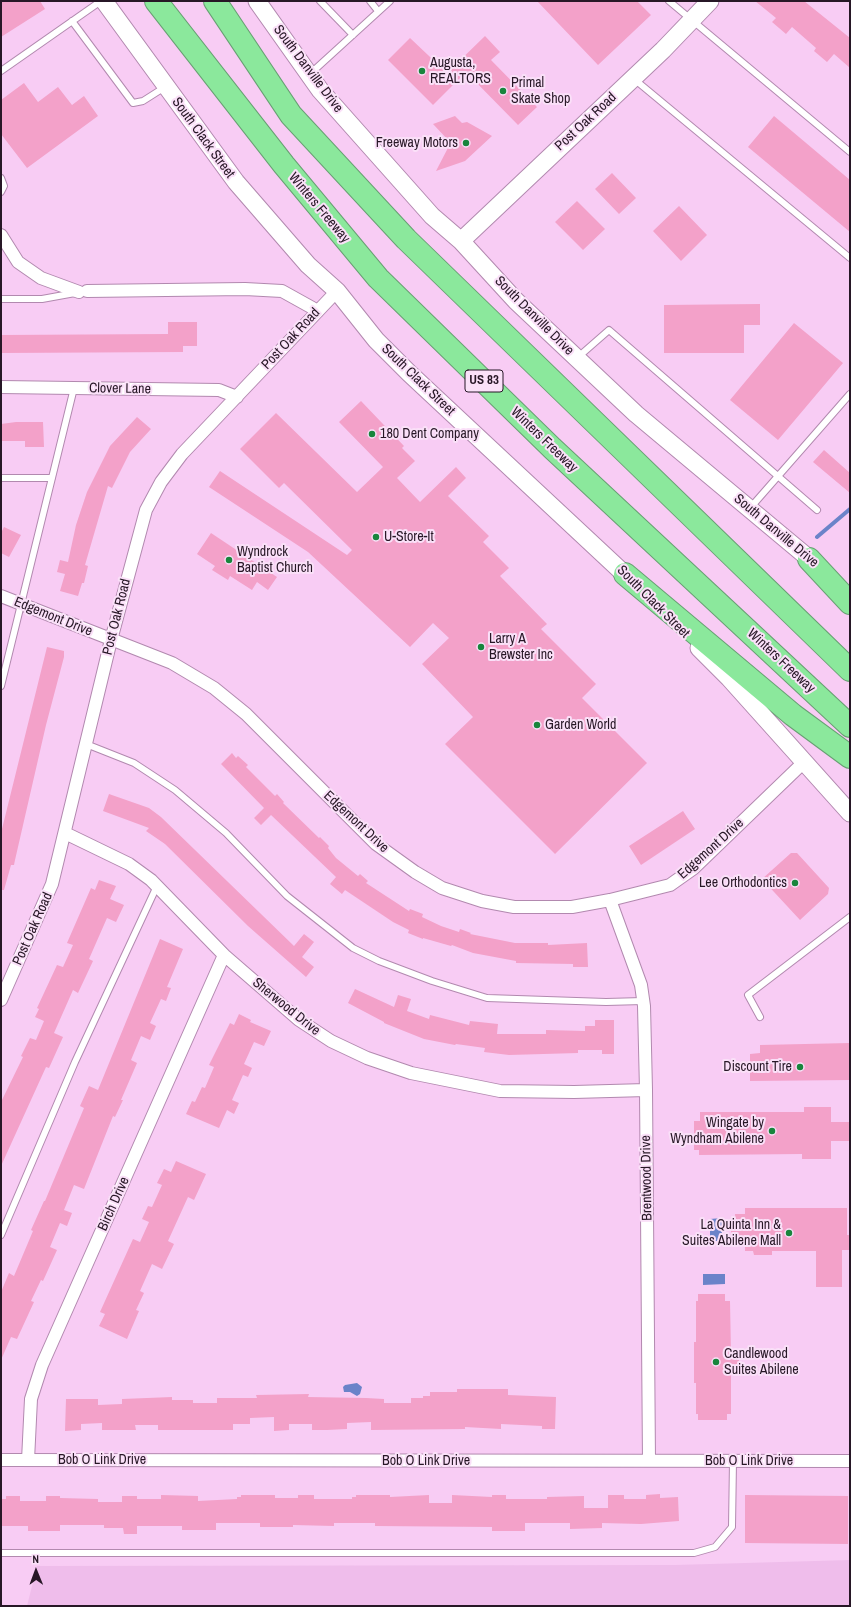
<!DOCTYPE html>
<style>
body{margin:0}
#map{position:relative;width:851px;height:1607px;overflow:hidden;background:#f8ccf4;font-family:"Archivo Narrow",sans-serif}
canvas{display:block}
.frame{position:absolute;inset:0;border:2px solid #271726;pointer-events:none}
.north{position:absolute;left:16px;top:1551px;width:40px;height:40px;-webkit-text-stroke:3px #fae0f8;paint-order:stroke;rotate:359deg;font-size:11px;font-weight:700;line-height:16px;text-align:center;color:#271726}
.north::after{content:'';display:block;margin:auto;width:14px;height:18px;background:#271726;clip-path:polygon(50% 0,100% 100%,50% 72%,0 100%)}
</style>
<div id="map">
<canvas width="851" height="1607"></canvas>
<div class="frame"></div>
<div class="north">N</div>
</div>
<script>
const g = document.querySelector('canvas').getContext('2d');
g.lineJoin = 'round';
function fill(path, color) { g.fillStyle = color; g.fill(path, 'evenodd'); }
const poly = rows => new Path2D(rows.map(r => 'M' + r).join(''));
function strokePath(path, color, width, dash) { g.strokeStyle = color; g.lineWidth = width; g.lineCap = dash ? 'butt' : 'round'; g.setLineDash(dash || []); g.stroke(path); }
function label(font, color, halo, rows, align = 'center') {
  g.font = font + ' "Archivo Narrow",sans-serif'; g.lineWidth = 4; g.setLineDash([]); g.textBaseline = 'middle'; g.strokeStyle = halo; g.fillStyle = color; for (const [text, x, y, turn = 0] of rows) {
    g.save(); g.translate(x, y); g.rotate((+turn || 0) * Math.PI / 180); g.textAlign = isNaN(turn) ? turn : align; if (halo) g.strokeText(text, 0, 0); g.fillText(text, 0, 0); g.restore();
  }
}
fill(poly([
 [850,1560,850,1606,27,1606,37,1566,675,1565]
]), '#efbdeb');
fill(poly([
 [722,1218,722,1241,710,1241,710,1219],
 [725,1274,725,1284,703,1285,703,1274],
 [357,1383,362,1387,360,1394,357,1396,350,1392,344,1392,343,1387,345,1385]
]), '#6b83c9');
strokePath(poly([
 [817,537,850,509]
]), '#6b83c9', 4);
fill(poly([
 [1,1,40,1,45,9,1,37],
 [537,1,637,1,651,15,598,65],
 [755,1,804,1,850,38,850,68,834,54,827,62,814,51,816,48,792,27,786,34,772,22,776,18],
 [485,36,500,52,491,60,537,107,518,125,466,72,433,105,388,60,410,38,447,73],
 [24,83,38,102,58,87,72,105,84,96,98,116,27,168,1,134,1,100],
 [455,116,462,123,467,122,492,136,465,161,436,171,450,144,449,141,433,124],
 [774,116,850,180,850,232,748,147],
 [612,173,636,198,619,214,595,189],
 [577,201,605,229,583,250,555,222],
 [679,206,707,235,681,261,653,231],
 [760,304,760,325,744,325,744,353,664,353,664,305],
 [168,322,197,322,197,346,183,346,183,352,1,353,1,335,168,334],
 [794,323,843,363,778,440,730,400],
 [361,401,404,446,402,448,415,461,397,478,420,502,456,467,466,478,448,496,489,536,483,542,509,568,500,576,547,624,541,629,596,684,582,698,647,763,555,854,445,744,473,717,422,664,449,638,433,623,410,647,308,552,209,487,220,471,347,555,352,550,284,483,279,488,240,449,276,413,357,492,383,467,339,422],
 [137,417,151,429,130,452,112,488,108,486,85,565,88,566,84,583,82,583,78,596,60,591,65,574,57,572,60,560,68,562,76,525,87,492,110,446],
 [16,422,43,422,44,447,25,447,25,441,1,441,1,424],
 [824,450,850,473,850,493,813,462],
 [4,527,21,535,9,557,1,553,1,533],
 [211,533,277,577,268,590,257,582,252,590,230,576,228,580,212,570,215,566,197,554],
 [47,647,64,651,64,657,46,725,15,860,14,865,11,865,4,890,1,890,1,833],
 [232,753,236,758,238,756,248,765,246,767,275,796,277,794,284,802,283,803,319,838,320,837,329,846,328,848,336,858,358,876,360,874,368,881,366,883,409,911,410,909,423,914,422,917,441,926,459,932,460,929,471,933,470,934,515,943,548,943,548,945,587,943,588,967,573,967,573,964,516,963,516,961,473,953,452,945,451,946,423,938,423,939,408,933,409,930,393,922,345,890,342,894,330,884,336,877,271,815,261,825,254,818,264,808,221,764],
 [109,794,149,808,161,817,294,946,304,934,314,942,302,957,314,967,306,977,248,926,165,844,146,831,149,828,103,811],
 [683,811,695,829,641,865,629,846],
 [791,853,797,853,829,888,828,894,800,920,762,879],
 [99,880,116,886,110,899,124,905,116,922,107,918,89,959,93,961,78,993,73,990,54,1033,63,1037,49,1068,46,1067,1,1166,1,1102,23,1057,21,1056,30,1038,36,1040,44,1021,35,1017,39,1009,37,1008,57,965,63,967,73,945,67,943,91,888,95,890],
 [160,939,183,949,167,987,171,988,166,1001,161,999,150,1023,156,1026,150,1040,141,1036,131,1060,137,1063,121,1100,123,1100,115,1117,113,1116,84,1189,74,1185,64,1210,72,1213,67,1226,60,1223,50,1247,57,1250,43,1281,41,1280,31,1301,34,1302,17,1339,11,1337,1,1360,1,1292,9,1273,14,1276,33,1231,31,1230,44,1201,45,1201,84,1108,80,1106,89,1086,98,1090],
 [355,989,394,1007,398,995,411,999,407,1011,429,1019,430,1015,469,1025,470,1021,498,1024,497,1034,546,1034,546,1030,585,1031,585,1026,595,1026,595,1020,614,1020,614,1054,602,1054,602,1050,578,1050,578,1053,509,1055,484,1052,485,1048,456,1044,455,1045,424,1039,384,1023,384,1022,348,1003],
 [239,1014,251,1020,250,1022,271,1031,264,1046,254,1042,244,1064,252,1068,248,1077,243,1075,232,1100,239,1103,234,1114,227,1110,219,1128,186,1114,192,1101,195,1102,202,1087,205,1088,214,1067,209,1065,230,1023,234,1025],
 [850,1043,850,1080,750,1081,750,1054,760,1053,760,1045],
 [804,1107,831,1107,831,1122,850,1122,850,1141,831,1141,831,1159,802,1159,802,1154,699,1155,699,1150,694,1150,694,1121,700,1121,700,1112,804,1112],
 [176,1161,206,1174,194,1200,188,1197,168,1241,174,1244,162,1269,152,1264,140,1291,144,1293,136,1310,139,1311,127,1339,99,1326,105,1314,100,1312,133,1239,140,1242,149,1222,142,1219,148,1206,152,1207,162,1185,157,1183,164,1169,171,1172],
 [745,1208,847,1208,847,1235,850,1235,850,1250,842,1250,842,1287,816,1287,816,1251,772,1251,772,1255,754,1255,753,1251,745,1251,745,1246,731,1246,731,1230,736,1230,735,1214,745,1214],
 [698,1294,725,1294,725,1301,730,1301,731,1354,739,1354,739,1370,731,1371,731,1414,727,1414,727,1420,698,1420,698,1414,696,1414,696,1383,694,1383,694,1342,696,1342,696,1301,698,1301],
 [457,1389,508,1389,508,1395,556,1397,555,1429,542,1429,542,1426,501,1424,501,1429,465,1427,465,1429,371,1430,371,1422,347,1423,347,1429,327,1430,312,1430,312,1424,289,1424,289,1430,274,1431,274,1417,250,1418,250,1424,233,1424,233,1430,158,1430,158,1425,135,1425,136,1430,102,1430,102,1423,81,1424,81,1430,65,1431,66,1399,98,1399,98,1405,122,1404,122,1399,172,1397,172,1400,193,1400,193,1403,217,1403,217,1398,257,1398,256,1395,309,1394,308,1397,366,1398,384,1399,384,1403,411,1403,411,1398,423,1398,423,1396,430,1396,430,1392,457,1392],
 [660,1494,660,1498,678,1497,679,1521,641,1524,602,1523,602,1528,570,1529,570,1523,525,1523,525,1531,492,1531,492,1527,375,1526,375,1523,334,1523,334,1526,293,1525,293,1527,260,1527,260,1523,216,1523,216,1530,182,1530,182,1526,137,1526,137,1534,124,1534,123,1528,104,1528,104,1525,60,1525,60,1531,28,1531,28,1526,1,1526,1,1499,6,1499,6,1496,20,1496,20,1501,46,1501,46,1496,60,1496,60,1498,98,1499,98,1502,122,1502,122,1496,137,1496,137,1499,161,1499,161,1495,198,1496,198,1501,237,1499,237,1497,241,1497,241,1495,275,1495,275,1498,298,1498,298,1495,314,1495,314,1499,352,1499,352,1497,356,1497,356,1495,390,1495,390,1497,429,1495,429,1503,452,1503,452,1495,492,1497,492,1495,506,1495,506,1499,547,1499,547,1497,584,1496,584,1508,608,1508,608,1495,624,1495,624,1499,646,1499,646,1495],
 [745,1495,848,1496,848,1544,745,1543]
]), '#f3a1c9');
const lane = poly([
 [320,1,353,35],
 [370,1,378,11],
 [669,1,850,152],
 [72,21,133,103,143,101,165,87],
 [1,71,101,1],
 [311,73,390,1],
 [634,79,850,258],
 [1,178,4,186,1,192],
 [1,299,42,299,75,293],
 [577,358,609,330,817,510],
 [1,478,52,478],
 [751,507,850,394],
 [1,686,74,388],
 [86,744,134,763,175,790,226,833,287,896,353,948,379,961,432,981,487,998,606,1002,643,1001],
 [760,1017,748,995,850,917],
 [1,1235,75,1062,157,886],
 [1,1553,694,1553,715,1547,732,1527,733,1461]
]);
const street = poly([
 [1,235,18,262,41,278,79,292],
 [87,291,245,289,282,291,318,311],
 [1,387,219,390,237,397],
 [1,596,172,663,214,688,246,714,376,844,415,872,442,888,482,901,514,907,572,907,610,900,670,885,694,868,804,762],
 [65,833,129,864,151,880,224,955,299,1020,331,1041,367,1058,411,1073,500,1091,574,1092,646,1090],
 [610,900,641,985,644,1006,646,1090,649,1461],
 [1,1000,52,884,111,640,146,510,161,482,182,454,337,291],
 [1,1460,850,1461],
 [28,1460,31,1399,42,1365,224,955]
]);
const secondary = poly([
 [104,1,236,182,308,265,337,291,376,340,409,373,634,583],
 [257,1,320,90,432,216,461,241,516,301,636,414,818,566],
 [461,241,663,50,710,1],
 [699,648,729,678,850,813]
]);
const highway = poly([
 [156,1,284,165,378,278,552,448,850,726],
 [215,1,291,115,406,239,850,670],
 [809,559,850,603],
 [625,574,793,715,850,757]
]);
strokePath(lane, '#b289af', 8);
strokePath(street, '#b289af', 14);
strokePath(secondary, '#b289af', 19);
strokePath(highway, '#689f73', 24);
strokePath(lane, '#fff', 6);
strokePath(street, '#fff', 12);
strokePath(secondary, '#fff', 17);
strokePath(highway, '#8be89c', 22);
for (const [x, y, r, color] of [
 [422,71,4,"#18853c"],
 [503,91,4,"#18853c"],
 [466,143,4,"#18853c"],
 [372,434,4,"#18853c"],
 [376,537,4,"#18853c"],
 [229,560,4,"#18853c"],
 [481,647,4,"#18853c"],
 [537,725,4,"#18853c"],
 [795,883,4,"#18853c"],
 [800,1067,4,"#18853c"],
 [772,1131,4,"#18853c"],
 [789,1233,4,"#18853c"],
 [716,1362,4,"#18853c"]
]) { const dot = new Path2D(); dot.arc(x, y, r, 0, 2 * Math.PI); g.fillStyle = color; g.fill(dot); strokePath(dot, '#fae0f8', 1.5); }
for (const [x, y, w] of [
 [484,381,38]
]) { const box = new Path2D(); box.roundRect(x - w / 2, y - 11, w, 22, 3); g.fillStyle = '#fae0f8'; g.fill(box); strokePath(box, '#271726', 1); }
label('bold 13px', '#271726', null, [
 ["US 83",484,381]
]);
label('14px', '#271726', '#fae0f8', [
 ["Augusta,",430,63],
 ["REALTORS",430,79],
 ["Primal",511,83],
 ["Skate Shop",511,99],
 ["Freeway Motors",458,143,"right"],
 ["180 Dent Company",380,434],
 ["U-Store-It",384,537],
 ["Wyndrock",237,552],
 ["Baptist Church",237,568],
 ["Larry A",489,639],
 ["Brewster Inc",489,655],
 ["Garden World",545,725],
 ["Lee Orthodontics",787,883,"right"],
 ["Discount Tire",792,1067,"right"],
 ["Wingate by",764,1123,"right"],
 ["Wyndham Abilene",764,1139,"right"],
 ["La Quinta Inn &",781,1225,"right"],
 ["Suites Abilene Mall",781,1241,"right"],
 ["Candlewood",724,1354],
 ["Suites Abilene",724,1370]
], 'left');
label('14px', '#271726', '#fae0f8', [
 ["South Danville Drive",308,69,53],
 ["Post Oak Road",586,122,-43],
 ["South Clack Street",203,138,54],
 ["Winters Freeway",319,208,50],
 ["South Danville Drive",534,316,45],
 ["Post Oak Road",291,339,-47],
 ["South Clack Street",418,380,44],
 ["Clover Lane",120,389,1],
 ["Winters Freeway",544,440,44],
 ["South Danville Drive",776,531,40],
 ["South Clack Street",653,602,45],
 ["Edgemont Drive",53,617,22],
 ["Post Oak Road",117,617,-76],
 ["Winters Freeway",781,661,43],
 ["Edgemont Drive",356,822,43],
 ["Edgemont Drive",711,849,-42],
 ["Post Oak Road",33,929,-66],
 ["Sherwood Drive",286,1007,39],
 ["Brentwood Drive",647,1178,-91],
 ["Birch Drive",114,1204,-66],
 ["Bob O Link Drive",102,1460],
 ["Bob O Link Drive",426,1461],
 ["Bob O Link Drive",749,1461]
]);
</script>
